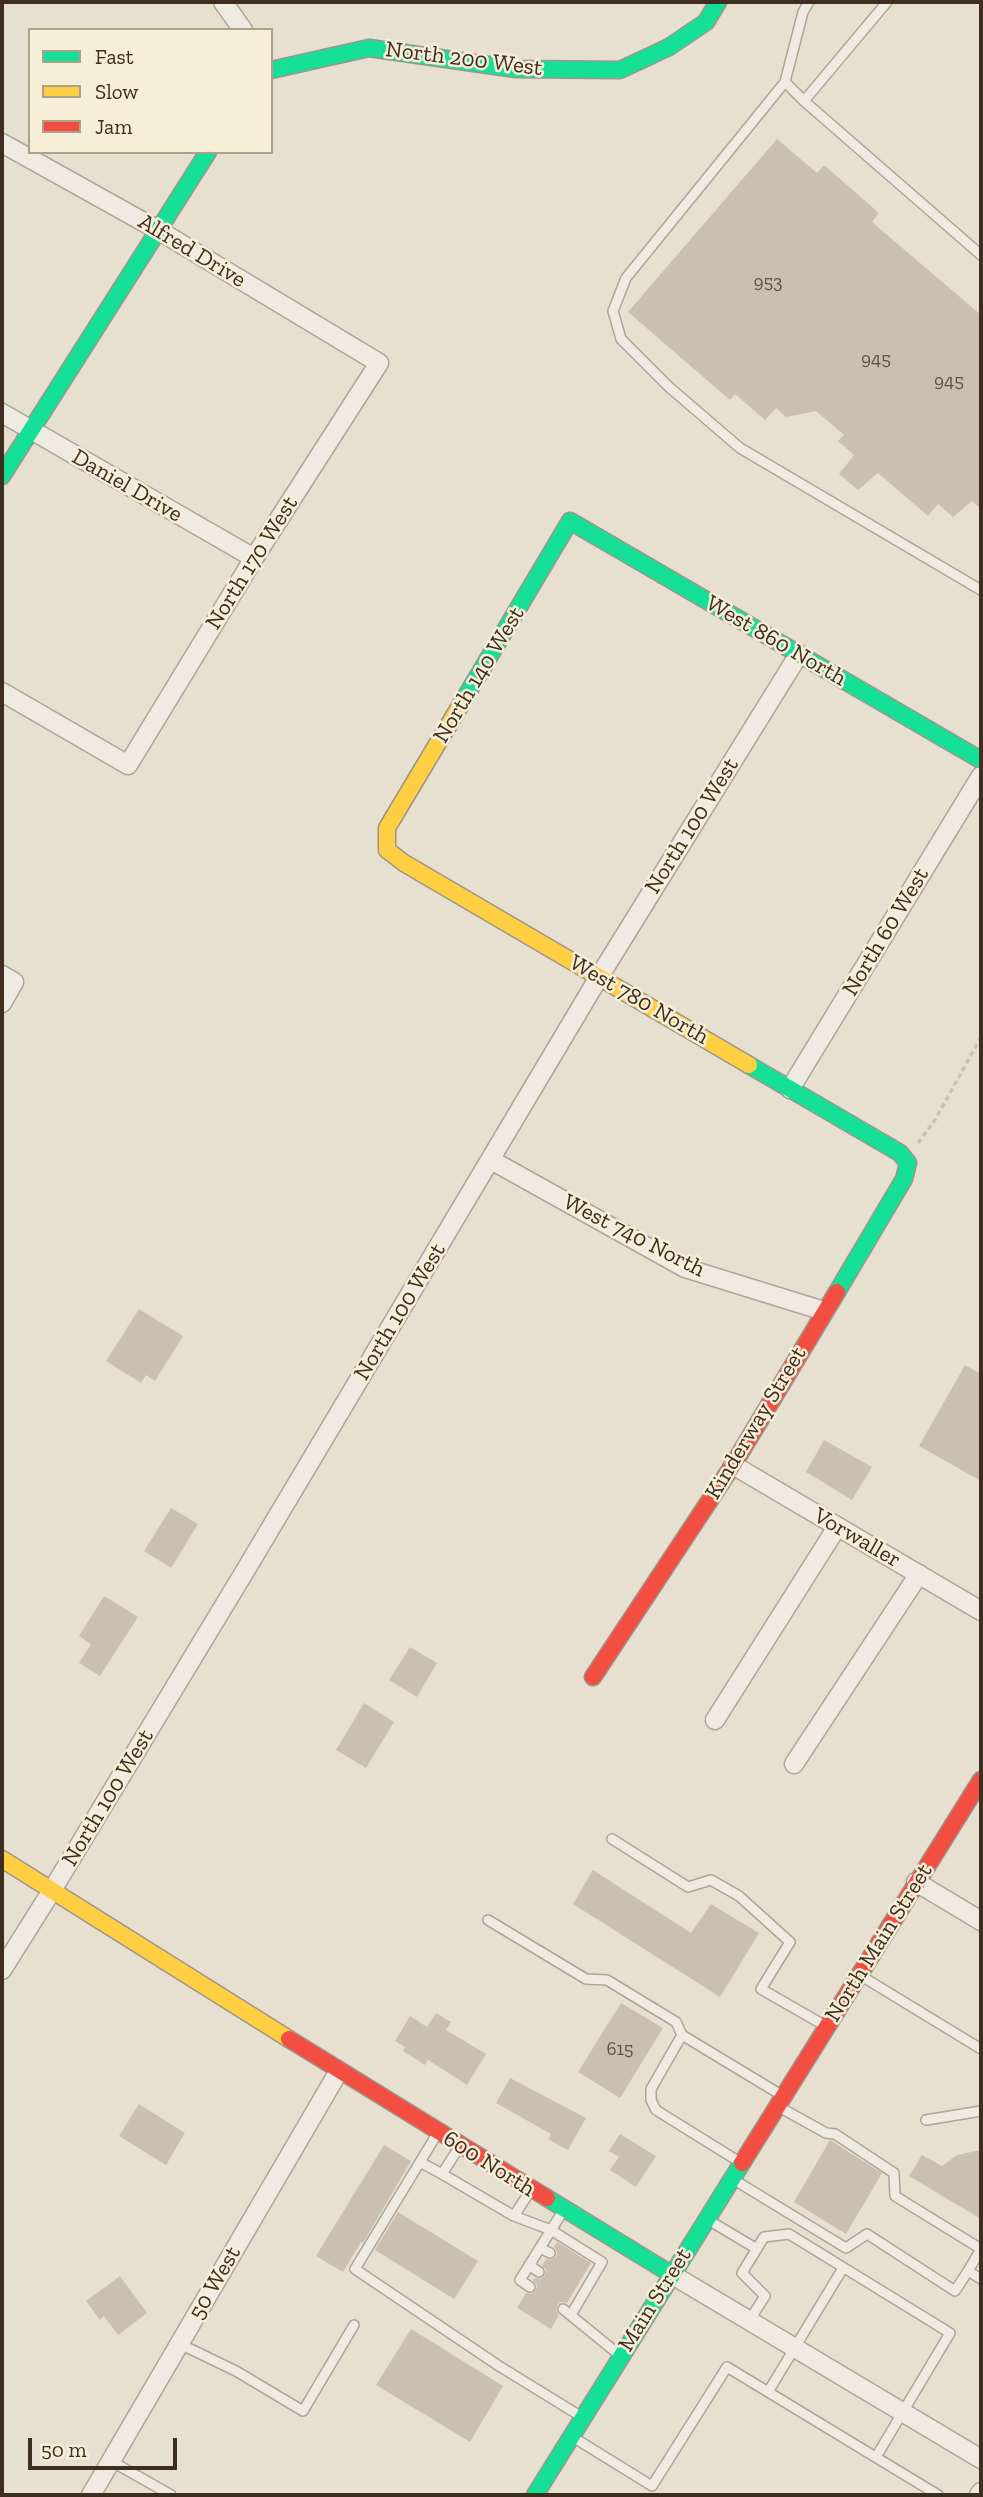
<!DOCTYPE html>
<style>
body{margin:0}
#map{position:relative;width:983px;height:2497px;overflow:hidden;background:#e7e0d1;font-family:"Zilla Slab",serif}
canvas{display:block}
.frame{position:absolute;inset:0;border:4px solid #3d2e20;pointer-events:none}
.legend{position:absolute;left:28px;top:28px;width:245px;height:126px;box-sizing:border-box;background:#f7eed8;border:2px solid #ada18e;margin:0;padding:9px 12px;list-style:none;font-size:21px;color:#3d2e20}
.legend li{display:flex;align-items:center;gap:14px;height:35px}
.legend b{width:35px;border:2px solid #ada18e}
.scale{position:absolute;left:28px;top:2438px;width:149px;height:32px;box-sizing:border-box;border:4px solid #3d2e20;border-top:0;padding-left:9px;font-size:21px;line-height:24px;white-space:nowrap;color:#3d2e20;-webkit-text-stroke:5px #f7eed8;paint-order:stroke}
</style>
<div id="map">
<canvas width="983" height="2497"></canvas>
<div class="frame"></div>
<ul class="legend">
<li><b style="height:9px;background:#16e098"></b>Fast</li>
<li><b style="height:9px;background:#ffcf43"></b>Slow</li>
<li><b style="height:9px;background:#f24e42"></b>Jam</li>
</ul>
<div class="scale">50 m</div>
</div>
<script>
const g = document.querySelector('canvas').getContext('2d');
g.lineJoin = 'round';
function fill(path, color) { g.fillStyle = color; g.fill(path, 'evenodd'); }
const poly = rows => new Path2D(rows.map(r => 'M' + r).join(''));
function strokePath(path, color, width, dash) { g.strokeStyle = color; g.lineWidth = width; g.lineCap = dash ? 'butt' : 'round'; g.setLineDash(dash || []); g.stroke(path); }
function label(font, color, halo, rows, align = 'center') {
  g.font = font + ' "Zilla Slab",serif'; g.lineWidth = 5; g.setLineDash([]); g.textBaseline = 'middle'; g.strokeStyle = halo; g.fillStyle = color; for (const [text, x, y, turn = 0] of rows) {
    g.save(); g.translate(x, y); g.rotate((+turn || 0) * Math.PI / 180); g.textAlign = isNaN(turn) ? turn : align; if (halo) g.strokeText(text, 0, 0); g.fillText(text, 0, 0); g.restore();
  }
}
fill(poly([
 [777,139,817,173,824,165,879,213,872,222,981,315,981,509,972,501,953,517,938,504,928,516,878,473,858,490,839,474,854,455,838,441,844,435,816,411,786,417,776,408,765,420,735,394,730,400,628,312],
 [139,1309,183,1336,155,1381,146,1375,141,1383,106,1361],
 [965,1365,981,1374,981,1481,919,1446],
 [824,1440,872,1467,852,1500,806,1472],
 [171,1508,198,1524,171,1568,144,1551],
 [104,1596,138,1617,100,1676,79,1663,91,1644,79,1636],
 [410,1647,437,1663,417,1697,389,1680],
 [364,1703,394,1722,366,1768,336,1750],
 [593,1870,691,1933,711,1904,759,1933,720,1997,573,1904],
 [621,2003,663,2028,620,2098,578,2072],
 [436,2013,451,2022,446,2030,486,2054,467,2085,428,2060,425,2065,403,2051,405,2047,395,2041,410,2016,427,2027],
 [510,2078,586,2118,568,2150,548,2139,551,2134,496,2103],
 [139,2104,185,2133,166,2165,119,2136],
 [620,2134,656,2156,636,2187,610,2170,619,2157,609,2151],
 [830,2140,882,2173,846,2234,794,2202],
 [384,2145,411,2161,363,2243,361,2242,343,2272,316,2256],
 [981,2150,981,2219,909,2176,922,2155,942,2166,957,2155],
 [398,2212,478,2261,454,2299,375,2250],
 [557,2242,591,2263,567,2303,561,2302,557,2305,556,2311,559,2315,551,2329,517,2308,526,2293,532,2294,536,2290,537,2285,533,2281,535,2278,541,2279,545,2275,546,2270,542,2266,546,2259,551,2260,556,2257,557,2252,554,2247],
 [120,2276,147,2313,118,2335,104,2316,100,2320,86,2301],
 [411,2329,503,2386,470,2442,376,2385]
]), '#cbbfb2');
const lane = poly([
 [809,2,803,12,785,82,804,101,887,2],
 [785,82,626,278,613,311,621,339,669,387,740,448,981,590],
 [804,101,981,255],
 [612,1839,688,1887,711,1880,739,1896,790,1942,761,1989,822,2024],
 [488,1920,586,1979,607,1980,676,2022,682,2035,778,2093],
 [863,1977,981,2049],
 [682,2035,651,2089,651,2100,656,2110,738,2161],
 [926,2120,981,2111],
 [437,2134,355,2269,499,2366,577,2414],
 [458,2149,442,2174,514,2216,551,2230,602,2262,571,2315],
 [420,2162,442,2174],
 [736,2181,846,2248,867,2234,955,2291,968,2271,981,2249,895,2196,894,2173,835,2134,826,2133,781,2108],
 [514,2216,530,2191],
 [710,2221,757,2249],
 [540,2248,550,2253],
 [529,2265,539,2272],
 [968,2271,981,2279],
 [530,2287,520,2280,563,2211],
 [563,2309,617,2353],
 [749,2321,765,2296,742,2273,764,2237,789,2234,950,2333,876,2457],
 [180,2344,236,2371,303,2411,354,2325],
 [768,2392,843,2268],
 [576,2439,652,2486,727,2367,938,2495],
 [111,2461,171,2495]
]);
const street = poly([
 [223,2,243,30],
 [2,143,158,230,379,363,254,558,128,765,2,692],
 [2,413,254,558],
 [2,975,14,982,2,1003],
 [790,1089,981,776],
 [491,1160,685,1268,824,1311],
 [733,1465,981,1611],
 [715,1720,837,1527],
 [794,1764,919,1574],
 [916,1882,981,1921],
 [2,1970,51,1892,245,1571,599,977,799,654],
 [671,2274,981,2459],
 [91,2495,339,2071],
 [979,2495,981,2492]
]);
const fast = poly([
 [271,70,369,48,516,69,620,70,669,47,706,22,718,2],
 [2,476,208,152],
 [463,701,570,521,981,760],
 [749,1065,900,1153,908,1163,904,1179,837,1292],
 [547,2198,671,2274],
 [535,2495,742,2163]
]);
const slow = poly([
 [463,701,387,828,387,850,404,863,749,1065],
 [2,1859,289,2039]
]);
const jam = poly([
 [593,1677,733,1465,837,1292],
 [289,2039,547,2198],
 [742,2163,981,1780]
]);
strokePath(lane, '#ada599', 12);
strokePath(street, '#ada599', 21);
strokePath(fast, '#9c958a', 19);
strokePath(slow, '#9c958a', 19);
strokePath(jam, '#9c958a', 19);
strokePath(poly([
 [918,1143,935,1120,981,1037]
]), '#c8c2b9', 3.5, [5, 3.5]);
strokePath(lane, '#efebe3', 9);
strokePath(street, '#efebe3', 18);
strokePath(fast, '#16e098', 16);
strokePath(slow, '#ffcf43', 16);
strokePath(jam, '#f24e42', 16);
label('19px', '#605244', null, [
 ["953",768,283],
 ["945",876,360],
 ["945",949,382],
 ["615",620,2050]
]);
label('23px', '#3d2e20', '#f7eed8', [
 ["North 200 West",464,59,7],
 ["Alfred Drive",192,251,31],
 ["Daniel Drive",127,486,30],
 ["North 170 West",252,563,-58],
 ["West 860 North",776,641,30],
 ["North 140 West",479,675,-59],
 ["North 100 West",692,826,-58],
 ["North 60 West",886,932,-59],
 ["West 780 North",639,1000,30],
 ["West 740 North",634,1236,27],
 ["North 100 West",400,1312,-59],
 ["Kinderway Street",756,1423,-59],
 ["Vorwaller",857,1538,30],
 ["North 100 West",108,1798,-59],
 ["North Main Street",879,1943,-58],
 ["600 North",489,2164,32],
 ["50 West",215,2283,-60],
 ["Main Street",655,2300,-58]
]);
</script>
